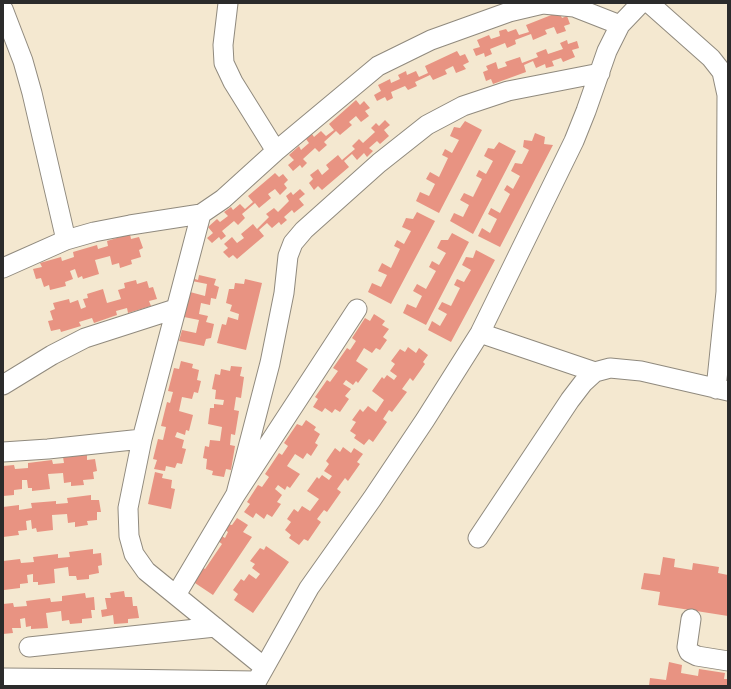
<!DOCTYPE html>
<style>
body{margin:0}
#map{position:relative;width:731px;height:689px;overflow:hidden;background:#f4e8d0;font-family:Mynerve,sans-serif}
canvas{display:block}
.frame{position:absolute;inset:0;border:4px solid #2b2b2b;pointer-events:none}
</style>
<div id="map">
<canvas width="731" height="689"></canvas>
<div class="frame"></div>
</div>
<script>
const g = document.querySelector('canvas').getContext('2d');
g.lineJoin = 'round';
function fill(path, color) { g.fillStyle = color; g.fill(path, 'evenodd'); }
const poly = rows => new Path2D(rows.map(r => 'M' + r).join(''));
function strokePath(path, color, width, dash) { g.strokeStyle = color; g.lineWidth = width; g.lineCap = dash ? 'butt' : 'round'; g.setLineDash(dash || []); g.stroke(path); }
fill(poly([
 [559,12,562,18,567,16,570,24,564,26,566,31,557,34,554,27,545,30,547,34,533,40,531,34,515,40,516,44,507,48,505,43,490,49,492,54,485,57,484,53,476,56,473,49,480,47,477,40,489,35,491,39,500,36,499,31,506,29,508,32,516,29,519,35,529,32,526,25],
 [567,40,568,44,577,41,579,48,572,50,575,57,563,62,561,58,552,61,554,66,546,68,545,64,536,68,533,61,524,65,526,72,493,84,491,79,486,81,483,72,488,70,486,66,496,62,498,69,507,66,505,62,520,57,522,63,538,57,536,53,546,49,548,54,563,49,560,43],
 [457,51,460,56,465,54,469,62,463,65,466,69,456,73,453,66,445,70,447,74,433,80,430,75,415,82,417,86,408,90,405,86,391,92,393,98,387,101,385,97,377,101,374,95,381,91,378,85,390,79,391,83,400,79,398,75,406,71,407,75,416,71,419,77,428,73,425,66],
 [356,100,360,105,364,101,370,108,365,111,369,116,361,122,356,116,349,122,352,125,340,135,336,131,324,142,327,145,319,152,315,148,303,159,307,163,302,168,300,165,293,171,288,165,294,160,289,155,299,146,301,150,309,143,306,139,312,134,314,137,321,131,326,136,334,130,329,124],
 [385,120,390,125,384,130,389,136,380,144,377,141,369,148,373,151,367,157,364,153,357,160,352,154,344,161,349,167,322,190,318,186,314,190,309,183,313,179,310,175,318,169,322,175,329,169,326,165,338,155,342,160,355,149,352,146,359,139,363,143,375,132,371,128,376,123,379,126],
 [465,121,482,130,439,213,416,201,420,192,429,196,435,184,426,179,430,172,439,177,448,158,442,155,445,149,452,153,459,140,450,136,454,127,460,128],
 [535,133,545,137,544,144,553,145,500,247,478,236,482,228,490,233,497,219,488,214,491,208,500,213,510,194,504,190,507,185,513,189,520,176,511,171,515,163,522,164,529,150,523,147,524,140,532,141],
 [499,142,516,151,473,234,450,221,454,213,463,217,469,205,460,200,464,193,473,197,482,179,476,176,479,170,486,174,493,161,484,156,488,148,494,149],
 [275,173,279,177,283,174,288,180,284,184,287,188,280,195,275,189,268,194,271,198,259,208,255,203,242,214,245,218,238,225,234,221,222,231,226,236,221,240,219,237,212,243,207,238,213,233,208,227,217,219,220,222,228,216,224,212,231,207,233,210,240,204,245,209,253,202,248,196],
 [300,189,305,194,299,199,304,205,294,213,292,210,284,217,287,220,281,225,279,222,272,228,267,223,259,230,264,236,237,259,233,255,229,258,223,252,228,248,224,244,232,237,237,243,244,238,241,234,253,224,257,229,269,217,266,214,274,208,278,212,289,201,286,196,291,192,293,195],
 [417,212,435,221,391,304,368,292,372,283,381,287,387,275,378,271,382,263,391,268,400,249,394,246,397,240,404,244,411,231,402,227,406,218,413,219],
 [452,233,469,242,426,325,403,313,407,304,416,308,422,296,413,291,417,284,426,289,436,271,429,267,432,261,439,265,446,253,437,248,441,240,448,240],
 [130,234,131,239,139,237,143,248,139,250,141,257,131,260,132,264,120,268,119,263,112,265,110,256,95,260,99,274,83,279,82,276,78,278,75,269,70,271,73,279,65,282,66,286,50,290,49,285,44,287,41,278,36,279,33,269,42,267,40,263,61,257,62,261,74,257,73,252,97,245,98,249,108,246,107,241],
 [476,250,495,260,451,342,428,330,432,321,440,326,447,314,438,309,442,302,451,306,460,288,454,285,457,279,464,282,471,270,462,265,466,257,473,258],
 [199,275,216,279,214,285,219,287,216,299,211,298,210,305,201,303,199,314,208,316,206,322,214,324,211,338,206,339,204,346,179,341,182,330,196,333,199,320,184,317,190,292,205,296,207,284,192,281,192,278,198,280],
 [245,279,262,283,246,350,217,343,222,324,226,325,228,317,238,320,239,314,230,311,232,305,226,303,229,289,234,289,235,283,244,284],
 [136,280,137,284,147,281,149,288,153,287,157,299,149,301,151,306,128,313,127,308,116,311,117,315,94,323,92,318,79,322,81,326,61,332,60,329,51,331,48,321,53,320,50,311,55,309,53,303,69,299,70,303,78,300,81,309,86,307,83,299,88,298,87,294,103,289,107,303,121,299,118,290,125,288,124,283],
 [374,314,385,321,382,325,389,329,383,337,387,340,380,350,376,348,372,353,364,348,356,361,368,369,358,383,356,381,353,385,346,380,343,384,351,389,345,396,349,399,340,412,335,409,332,413,325,408,322,412,313,407,318,399,315,397,327,380,330,382,338,371,333,368,347,348,350,350,356,341,352,338,365,318,370,321],
 [408,347,416,353,419,348,428,355,423,362,425,364,413,381,410,378,402,389,407,392,392,412,389,410,383,419,387,422,373,442,369,439,364,445,354,438,356,435,350,431,356,422,352,420,360,409,363,412,368,406,376,412,384,400,372,391,382,377,384,379,387,375,394,380,397,376,390,371,395,364,391,361,400,349,405,352],
 [181,361,193,364,192,368,199,370,197,380,201,381,198,393,194,392,192,399,182,397,179,411,193,415,189,431,186,430,185,435,177,432,175,437,184,440,182,448,186,449,182,464,177,463,175,468,166,466,165,471,154,469,157,460,153,459,158,439,163,440,166,427,161,426,167,402,170,403,173,392,168,391,174,368,179,369],
 [231,366,242,367,240,376,244,377,241,398,236,397,234,410,239,411,235,435,231,434,230,445,235,446,231,470,226,469,224,477,212,475,213,471,206,469,207,459,203,458,205,446,209,447,210,440,220,441,222,427,208,424,210,408,214,408,214,404,223,405,224,400,215,399,216,390,212,389,215,374,220,375,221,369,230,371],
 [306,420,316,427,314,430,320,434,315,443,318,445,311,456,307,453,303,459,295,454,287,466,300,474,290,488,287,486,285,490,278,485,275,489,282,495,277,502,281,504,272,517,267,514,264,519,256,513,253,518,244,512,250,504,247,502,258,485,262,487,269,477,265,474,279,453,282,455,288,446,284,443,297,424,302,426],
 [343,447,351,453,354,448,363,454,357,462,360,464,348,481,345,478,337,489,341,492,327,512,324,510,317,519,321,522,308,541,304,539,299,545,289,538,291,535,285,530,291,522,287,519,294,509,298,512,302,506,310,511,319,499,307,491,317,477,319,479,322,475,329,480,332,476,324,471,329,464,326,461,335,448,340,452],
 [87,455,87,460,95,459,97,471,93,472,94,479,83,480,84,485,71,486,71,482,64,483,63,473,48,474,50,489,32,491,32,488,28,488,27,480,22,480,22,489,14,490,14,495,3,496,3,466,14,465,15,469,28,468,28,463,52,460,53,464,64,463,63,457],
 [155,472,163,474,162,478,172,480,171,488,175,489,171,509,148,504],
 [91,495,91,500,99,500,101,512,97,512,97,520,87,521,88,525,75,527,75,522,68,523,67,514,52,515,53,530,37,532,36,528,32,529,31,520,26,521,27,530,18,531,19,535,3,537,3,507,19,505,19,510,32,508,31,503,56,501,56,504,68,503,67,498],
 [237,518,248,525,243,532,252,537,213,595,192,581,197,564,205,569,222,544,217,540,220,535,225,538,228,532,224,529,227,524,232,525],
 [266,546,289,562,253,613,234,600,238,594,233,590,241,579,244,581,249,574,256,579,260,574,252,568,255,564,250,561,260,548,264,550],
 [93,549,93,554,101,553,102,565,98,566,99,573,89,575,89,579,77,580,76,576,69,576,68,567,54,569,55,583,38,585,38,582,33,582,33,574,27,575,28,583,20,584,20,588,4,590,3,561,20,559,21,563,34,562,33,557,58,554,58,558,70,557,69,552],
 [663,557,675,559,674,567,692,570,693,563,719,567,718,573,728,575,728,616,658,605,660,592,641,589,644,573,660,575],
 [124,591,125,597,132,597,133,606,137,606,139,618,128,619,128,623,114,624,113,615,102,617,101,610,107,609,105,598,111,598,110,593],
 [85,593,86,598,94,597,95,610,91,610,92,618,82,619,82,623,70,624,69,620,62,621,61,611,46,613,48,628,31,629,31,626,26,627,25,618,20,619,21,628,12,628,13,633,3,634,3,604,13,603,14,607,27,606,26,601,50,598,51,602,62,601,62,596],
 [669,662,682,665,681,673,698,676,699,669,725,673,724,679,728,679,728,686,649,686,650,678,666,680]
]), '#e89382');
const minor = poly([
 [228,3,223,45,224,63,233,82,276,151],
 [649,3,711,58,722,72,727,95,726,292,716,389],
 [3,9,23,61,32,93,66,240],
 [201,214,142,439,128,508,129,536,134,554,146,571,264,667],
 [3,268,66,240,94,232,130,225,201,214,223,199,276,151,378,66,431,40,509,12,543,4,574,7,620,25],
 [480,333,595,372],
 [3,385,52,355,85,338,175,309],
 [3,452,48,449,142,439],
 [236,494,270,363,284,293,288,256,293,243,304,230,379,163,427,125,463,106,508,91,600,73],
 [478,538,570,400,583,383,595,372,610,368,641,371,728,391],
 [176,595,236,494,357,309],
 [691,619,687,647,689,652,697,656,728,661],
 [29,647,215,627],
 [3,678,111,679,256,681],
 [254,686,309,588,372,499,425,420,480,333,574,141,586,111,607,51,620,25,641,3]
]);
strokePath(minor, '#908a7e', 21);
strokePath(minor, '#fff', 19);
</script>
